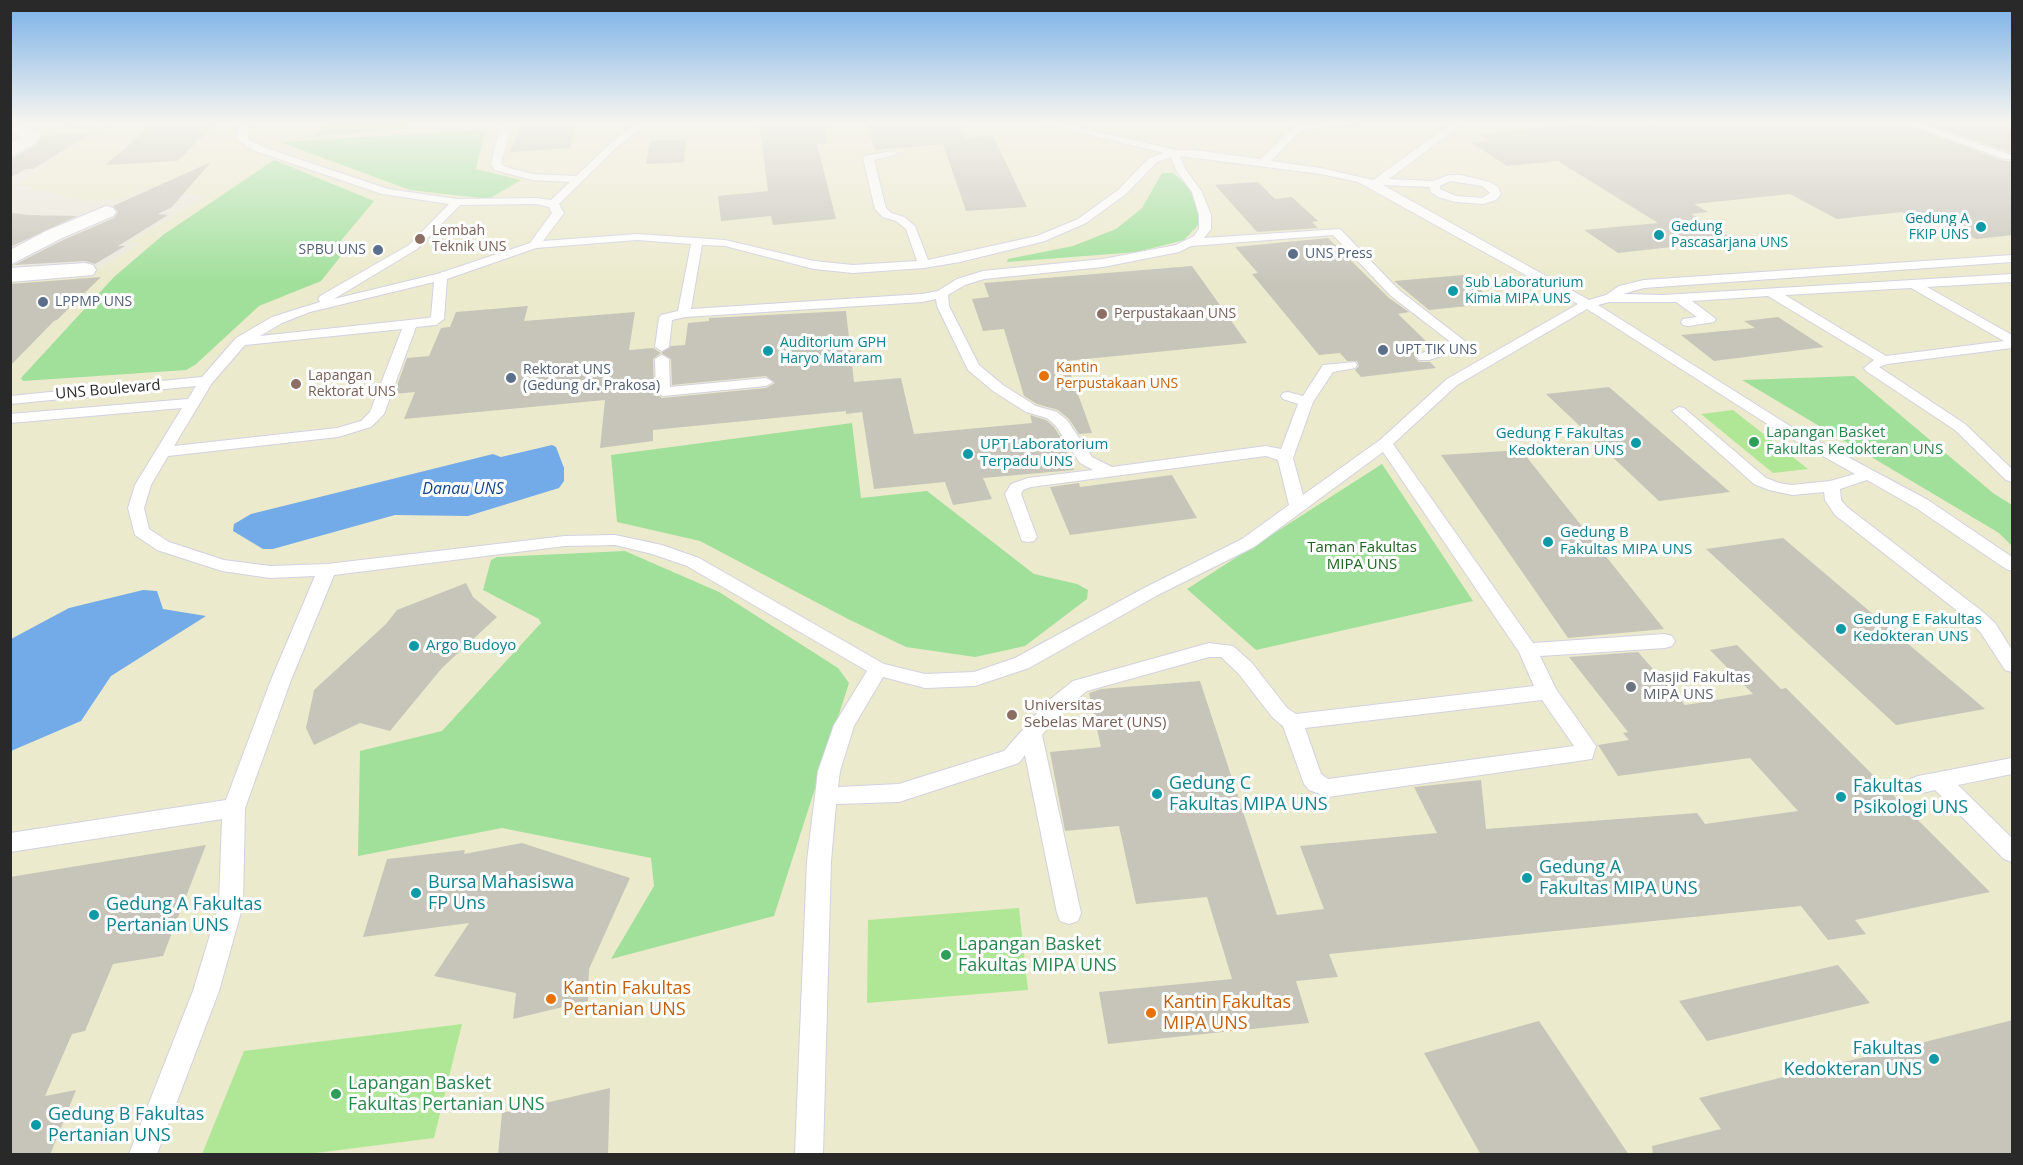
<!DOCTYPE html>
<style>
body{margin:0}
#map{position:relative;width:2023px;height:1165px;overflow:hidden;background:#ebe8dc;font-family:"Open Sans",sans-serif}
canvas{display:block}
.frame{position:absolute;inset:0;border:12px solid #292929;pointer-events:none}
</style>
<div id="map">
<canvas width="2023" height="1165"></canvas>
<div class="frame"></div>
</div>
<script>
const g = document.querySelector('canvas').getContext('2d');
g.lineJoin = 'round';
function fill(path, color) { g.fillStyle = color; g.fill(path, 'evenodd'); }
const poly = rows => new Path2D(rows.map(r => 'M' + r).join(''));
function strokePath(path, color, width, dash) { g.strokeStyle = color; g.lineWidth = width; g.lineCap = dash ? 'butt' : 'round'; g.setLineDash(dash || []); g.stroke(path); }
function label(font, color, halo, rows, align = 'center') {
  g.font = font + ' "Open Sans",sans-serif'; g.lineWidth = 6; g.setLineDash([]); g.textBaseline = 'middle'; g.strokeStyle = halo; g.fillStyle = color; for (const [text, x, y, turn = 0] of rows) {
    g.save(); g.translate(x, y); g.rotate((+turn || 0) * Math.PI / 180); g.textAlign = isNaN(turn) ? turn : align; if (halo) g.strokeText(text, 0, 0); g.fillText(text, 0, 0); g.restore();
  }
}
fill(poly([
 [31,121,2012,121,2012,1154,11,1154,11,276,95,271,141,243,129,242,207,196,150,188,117,200,86,201,19,184,64,153,31,145,50,132]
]), '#eceacc');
fill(poly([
 [485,130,476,169,521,180,489,199,410,190,280,142],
 [274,160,374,201,339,243,341,256,321,281,259,306,195,365,186,370,23,381,21,378,114,277,163,235],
 [1162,173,1173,173,1192,190,1201,222,1184,240,1137,252,1007,262,1008,259,1073,246,1116,229,1142,208],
 [1854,376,1993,493,2012,505,2012,546,1999,533,1742,380],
 [852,423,861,498,927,491,1034,574,1077,584,1088,590,1087,599,1025,646,975,657,906,647,848,619,700,541,617,522,611,455],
 [1382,464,1473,601,1256,650,1187,589],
 [625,551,719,592,838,668,849,683,774,916,611,959,654,886,651,858,502,828,358,856,360,751,442,731,541,623,539,619,483,590,491,560,497,557]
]), '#a0e09a');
fill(poly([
 [352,121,410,121,405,129,315,136,325,123],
 [1733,410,1808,469,1773,473,1701,414],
 [1019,908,1028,990,867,1003,868,920],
 [462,1024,434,1138,308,1154,202,1154,244,1051]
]), '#b0e796');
fill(poly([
 [552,445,556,447,564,468,564,481,559,488,468,516,395,515,273,549,263,549,233,531,234,524,251,514,493,454,501,457],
 [143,590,157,591,163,609,206,616,111,676,81,721,11,751,11,639,69,608]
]), '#73abe9');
fill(poly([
 [157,121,218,121,177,161,105,165],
 [522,121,576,121,570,148,510,152],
 [759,121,825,121,827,144,817,144,836,219,773,225,771,216,721,221,718,196,768,191],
 [865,121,957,121,966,138,993,136,1027,207,966,211,943,144,875,150],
 [1615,121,1642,121,1647,124,1682,121,1896,121,2004,161,2013,161,2013,235,1976,239,1925,215,1910,216,1902,212,1837,219,1790,194,1694,204,1708,212,1691,214,1735,240,1618,253,1584,230,1658,223,1558,161,1507,166,1472,143,1491,141,1479,134],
 [1920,121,2003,123,2013,127,2013,153],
 [92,133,33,169,26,169,10,178,10,159,37,145,42,136],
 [686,139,684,162,646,164,650,141],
 [211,162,172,207,158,214,168,215,118,246,125,246,95,264,85,261,14,265,61,241,114,218,118,212,113,206],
 [1258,182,1275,199,1292,197,1318,221,1312,222,1318,228,1257,232,1215,185],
 [10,213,29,215,77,216,10,247],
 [1328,238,1389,298,1409,312,1398,314,1428,343,1413,345,1419,352,1415,358,1419,362,1430,362,1436,368,1361,377,1355,370,1359,366,1357,361,1347,361,1340,353,1319,355,1252,274,1258,273,1235,247],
 [1192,266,1247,343,1066,361,1092,433,1079,434,1069,419,1058,410,1037,404,1024,396,1004,329,983,331,972,299,989,297,984,283],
 [1463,275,1496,303,1429,310,1394,281],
 [101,277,57,320,54,321,10,366,10,284],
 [528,306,524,321,635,312,629,350,653,348,661,353,671,346,685,345,688,323,709,321,709,318,846,311,854,382,901,378,914,434,1032,423,1030,415,1046,420,1054,427,1063,441,1074,470,983,478,992,499,953,505,945,482,874,489,862,412,846,414,846,411,653,430,653,441,600,448,605,400,404,419,415,392,394,394,407,358,429,356,441,328,450,327,456,312],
 [661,353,671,359,672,385,766,376,775,383,766,388,662,398,654,392,653,359],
 [1778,317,1824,347,1714,361,1681,335,1755,328,1744,321],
 [1609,387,1730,492,1659,501,1546,394],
 [1521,450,1664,629,1568,638,1441,455],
 [1172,475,1197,518,1070,535,1050,487,1079,483,1080,487],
 [1783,538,1985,709,1896,725,1706,549],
 [466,583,473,597,497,617,442,668,390,731,360,723,314,745,306,728,314,690,386,624,397,610],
 [1737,645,1781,689,1786,688,1990,892,1855,920,1866,934,1828,940,1801,906,1329,954,1338,977,1296,981,1309,1023,1108,1044,1099,992,1232,979,1207,897,1136,904,1119,826,1065,831,1050,752,1101,747,1089,693,1101,689,1200,681,1277,915,1324,909,1300,846,1437,833,1414,787,1481,780,1486,829,1697,813,1705,824,1798,811,1750,758,1618,776,1598,745,1629,740,1623,733,1628,732,1569,657,1638,652,1685,705,1753,694,1710,650],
 [522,843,630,878,589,969,588,1001,513,1019,516,993,434,976,469,923,363,937,387,859,465,850,464,854],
 [206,845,163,956,113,964,85,1031,72,1034,45,1096,76,1090,50,1155,10,1155,10,877],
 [1838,965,1870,1003,1707,1041,1679,1001],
 [2013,1020,2013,1155,1653,1155,1652,1146,1721,1129,1699,1098],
 [1539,1021,1629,1155,1481,1155,1424,1053],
 [610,1088,608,1155,498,1155,502,1113]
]), '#c7c5ba');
const lane = poly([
 [60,121,93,121,108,125,103,128,65,124,60,121],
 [241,121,251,121,247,132,249,140,263,147,388,189,457,199,536,198,551,200,570,182,532,180,495,170,491,164,502,121,512,121,501,164,503,166,532,174,576,176,610,144,639,121,650,121,616,148,559,204,564,213,543,241,637,234,725,240,814,261,853,265,917,261,906,229,896,221,883,217,875,209,863,158,864,156,893,151,898,154,874,160,886,208,891,213,904,217,915,226,928,260,1037,236,1078,219,1118,190,1149,158,1164,153,1035,121,1053,121,1176,150,1194,150,1261,159,1295,126,1331,121,1360,121,1355,124,1301,130,1271,161,1321,168,1373,180,1455,121,1466,121,1389,179,1433,181,1449,175,1461,175,1490,182,1498,187,1501,194,1496,200,1483,204,1455,202,1438,197,1431,192,1429,187,1383,185,1589,300,1606,295,1619,286,1644,280,2012,255,2012,262,1644,288,1623,294,1663,295,2012,274,2012,282,1927,287,2012,335,2012,348,1887,364,1879,367,1965,424,2012,469,2012,482,2006,480,1955,430,1866,371,1864,368,1874,360,1768,296,1692,301,1716,319,1714,322,1688,326,1683,325,1681,322,1683,319,1697,317,1676,302,1609,302,1598,305,1790,426,1928,500,2012,557,2012,571,2006,569,1916,508,1867,480,1840,489,1841,500,1847,507,1983,612,1995,623,2012,650,2012,672,2005,670,1981,633,1969,620,1835,515,1825,500,1824,492,1792,495,1769,490,1754,484,1672,411,1679,407,1684,408,1766,478,1779,483,1792,485,1830,481,1855,474,1780,432,1587,309,1457,385,1393,444,1533,643,1665,634,1672,636,1675,641,1672,646,1665,648,1540,656,1556,689,1596,746,1592,759,1328,797,1309,790,1304,784,1283,726,1273,718,1238,673,1221,657,1209,657,1087,691,1062,711,1042,735,1081,913,1078,921,1069,924,1060,921,1057,913,1025,755,1019,763,899,802,836,804,831,861,823,1154,795,1154,807,861,818,771,834,725,867,671,687,566,652,554,615,545,565,546,334,575,291,680,245,808,243,905,219,991,157,1154,129,1154,193,991,219,905,222,819,10,852,10,833,226,800,271,680,315,576,270,578,222,571,157,550,135,535,128,508,135,485,182,408,10,423,10,414,188,399,196,386,10,404,10,396,202,377,236,338,272,317,320,302,318,299,320,296,409,245,449,204,382,194,255,151,239,141,237,132,241,121],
 [1180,156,1321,174,1358,182,1578,304,1447,379,1380,440,1303,495,1293,458,1313,402,1333,372,1355,368,1357,365,1355,362,1323,365,1303,396,1288,392,1283,393,1281,396,1283,399,1298,404,1281,449,1266,446,1112,467,1092,457,1067,420,1057,412,1036,406,1003,385,979,365,949,306,948,295,965,285,984,279,1103,267,1179,252,1191,246,1333,235,1391,296,1452,343,1419,354,1417,357,1419,360,1429,360,1463,349,1466,342,1399,290,1340,229,1204,238,1211,229,1211,215,1202,192,1186,170,1180,156],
 [1171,157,1176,170,1192,192,1199,215,1199,229,1194,236,1176,245,1103,259,983,271,957,279,938,291,922,294,691,309,702,245,725,246,814,269,853,273,924,268,960,262,1045,241,1086,223,1126,194,1157,162,1171,157],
 [1450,181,1482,186,1490,193,1482,198,1456,196,1440,189,1440,186,1450,181],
 [536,204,549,207,552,213,530,243,437,274,334,299,417,249,460,205,536,204],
 [637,240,691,244,678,311,661,315,659,318,655,347,662,351,669,347,672,320,685,317,922,302,936,299,937,306,968,370,993,391,1026,412,1047,418,1056,426,1080,463,1093,470,1028,478,1011,484,1005,494,1022,541,1028,542,1034,541,1037,537,1021,494,1023,490,1031,487,1266,456,1278,460,1289,505,1242,539,1144,588,1015,658,974,672,925,674,884,664,699,558,662,545,615,535,565,536,327,564,270,566,224,560,169,542,149,529,144,508,151,485,168,456,338,437,371,427,384,414,416,327,436,325,444,319,447,279,536,248,637,240],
 [434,282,431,317,428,318,260,336,282,323,310,312,434,282],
 [1911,288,2004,341,1886,356,1785,295,1911,288],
 [402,329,370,412,361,421,337,428,174,446,212,383,245,345,402,329],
 [1383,452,1519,652,1534,686,1296,714,1287,708,1252,663,1233,646,1209,643,1073,681,1048,701,1004,751,899,784,838,787,840,771,854,726,883,677,925,688,975,686,1029,668,1156,596,1254,547,1383,452],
 [1542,700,1574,746,1328,779,1321,774,1305,728,1542,700],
 [1898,121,1913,121,2012,155,2012,159,2005,159,1898,121],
 [2004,121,2012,121,2012,125,2006,123,2004,121],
 [662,355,669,359,670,387,766,378,773,382,766,386,663,396,656,392,655,359,662,355],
 [2012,758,2012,774,1958,785,2012,838,2012,862,2004,859,1935,790,1918,794,1910,791,1907,785,1910,779,1918,776,2012,758]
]);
const street = poly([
 [10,121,21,121,40,135,36,143,10,157,10,144,21,137,10,130,10,121],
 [106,206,113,208,116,212,113,216,60,239,10,265,10,250,46,231,106,206],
 [85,263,93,265,96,270,93,275,10,282,10,268,85,263]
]);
strokePath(lane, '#d2d1e2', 2);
strokePath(street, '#d2d1e2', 2);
fill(lane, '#fff');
fill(street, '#fff');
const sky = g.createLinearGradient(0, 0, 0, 284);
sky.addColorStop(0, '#79b0e8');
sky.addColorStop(0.43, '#f6f5ef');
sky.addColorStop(1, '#f6f5ef00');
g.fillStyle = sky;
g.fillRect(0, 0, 2023, 284);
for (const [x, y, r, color] of [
 [1981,227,6,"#0f9aa8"],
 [1659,235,6,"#0f9aa8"],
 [420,239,6,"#8d6e63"],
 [378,250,6,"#5c6f8a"],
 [1293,254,6,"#5c6f8a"],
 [1453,291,6,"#0f9aa8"],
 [43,302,6,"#5c6f8a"],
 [1102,314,6,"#8d6e63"],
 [1383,350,6,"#5c6f8a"],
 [768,351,6,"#0f9aa8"],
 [1044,376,6,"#e8710a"],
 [511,378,6,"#5c6f8a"],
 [296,384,6,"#8d6e63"],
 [1754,442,6,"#2e9e5b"],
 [1636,443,6,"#0f9aa8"],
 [968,454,6,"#0f9aa8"],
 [1548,542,6,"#0f9aa8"],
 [1841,629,6,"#0f9aa8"],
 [414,646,6,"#0f9aa8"],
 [1631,687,6,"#6b7280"],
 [1012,715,6,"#8d6e63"],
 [1157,794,6,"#0f9aa8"],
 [1841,797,6,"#0f9aa8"],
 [1527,878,6,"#0f9aa8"],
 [416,893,6,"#0f9aa8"],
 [94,915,6,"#0f9aa8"],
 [946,955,6,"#2e9e5b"],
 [551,999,6,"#e8710a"],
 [1151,1013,6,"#e8710a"],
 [1934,1059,6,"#0f9aa8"],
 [336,1094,6,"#2e9e5b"],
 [36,1125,6,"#0f9aa8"]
]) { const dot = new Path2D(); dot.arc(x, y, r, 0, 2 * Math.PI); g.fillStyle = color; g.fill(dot); strokePath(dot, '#fff', 2); }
label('14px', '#0d838f', '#fff', [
 ["Gedung A",1969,219,"right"],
 ["FKIP UNS",1969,235,"right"],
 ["Gedung",1671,227],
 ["Pascasarjana UNS",1671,243],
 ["Sub Laboraturium",1465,283],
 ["Kimia MIPA UNS",1465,299],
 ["Auditorium GPH",780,343],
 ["Haryo Mataram",780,359]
], 'left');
label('14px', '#785e54', '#fff', [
 ["Lembah",432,231],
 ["Teknik UNS",432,247],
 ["Perpustakaan UNS",1114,314],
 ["Lapangan",308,376],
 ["Rektorat UNS",308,392]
], 'left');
label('14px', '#4e5e75', '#fff', [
 ["SPBU UNS",366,250,"right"],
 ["UNS Press",1305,254],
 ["LPPMP UNS",55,302],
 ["UPT TIK UNS",1395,350],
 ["Rektorat UNS",523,370],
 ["(Gedung dr. Prakosa)",523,386]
], 'left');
label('14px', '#c56008', '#fff', [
 ["Kantin",1056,368],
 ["Perpustakaan UNS",1056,384]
], 'left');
label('15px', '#292929', '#fff', [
 ["UNS Boulevard",108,390,-5]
]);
label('15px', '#27864d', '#fff', [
 ["Lapangan Basket",1766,433],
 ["Fakultas Kedokteran UNS",1766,450]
], 'left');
label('15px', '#0d838f', '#fff', [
 ["Gedung F Fakultas",1624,434,"right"],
 ["Kedokteran UNS",1624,451,"right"],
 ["UPT Laboratorium",980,445],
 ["Terpadu UNS",980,462],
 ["Gedung B",1560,533],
 ["Fakultas MIPA UNS",1560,550],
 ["Gedung E Fakultas",1853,620],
 ["Kedokteran UNS",1853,637],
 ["Argo Budoyo",426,646]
], 'left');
label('15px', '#1d6320', '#fff', [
 ["Taman Fakultas",1362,548],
 ["MIPA UNS",1362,565]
]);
label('15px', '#5b616d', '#fff', [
 ["Masjid Fakultas",1643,678],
 ["MIPA UNS",1643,695]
], 'left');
label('15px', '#785e54', '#fff', [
 ["Universitas",1024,706],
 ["Sebelas Maret (UNS)",1024,723]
], 'left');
label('italic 16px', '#134694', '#fff', [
 ["Danau UNS",463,489]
]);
label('18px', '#0d838f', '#fff', [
 ["Gedung C",1169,784],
 ["Fakultas MIPA UNS",1169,805],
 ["Fakultas",1853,787],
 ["Psikologi UNS",1853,808],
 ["Gedung A",1539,868],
 ["Fakultas MIPA UNS",1539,889],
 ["Bursa Mahasiswa",428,883],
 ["FP Uns",428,904],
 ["Gedung A Fakultas",106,905],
 ["Pertanian UNS",106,926],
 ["Fakultas",1922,1049,"right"],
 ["Kedokteran UNS",1922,1070,"right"],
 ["Gedung B Fakultas",48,1115],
 ["Pertanian UNS",48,1136]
], 'left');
label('18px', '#27864d', '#fff', [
 ["Lapangan Basket",958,945],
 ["Fakultas MIPA UNS",958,966],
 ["Lapangan Basket",348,1084],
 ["Fakultas Pertanian UNS",348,1105]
], 'left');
label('18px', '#c56008', '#fff', [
 ["Kantin Fakultas",563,989],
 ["Pertanian UNS",563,1010],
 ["Kantin Fakultas",1163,1003],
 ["MIPA UNS",1163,1024]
], 'left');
</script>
